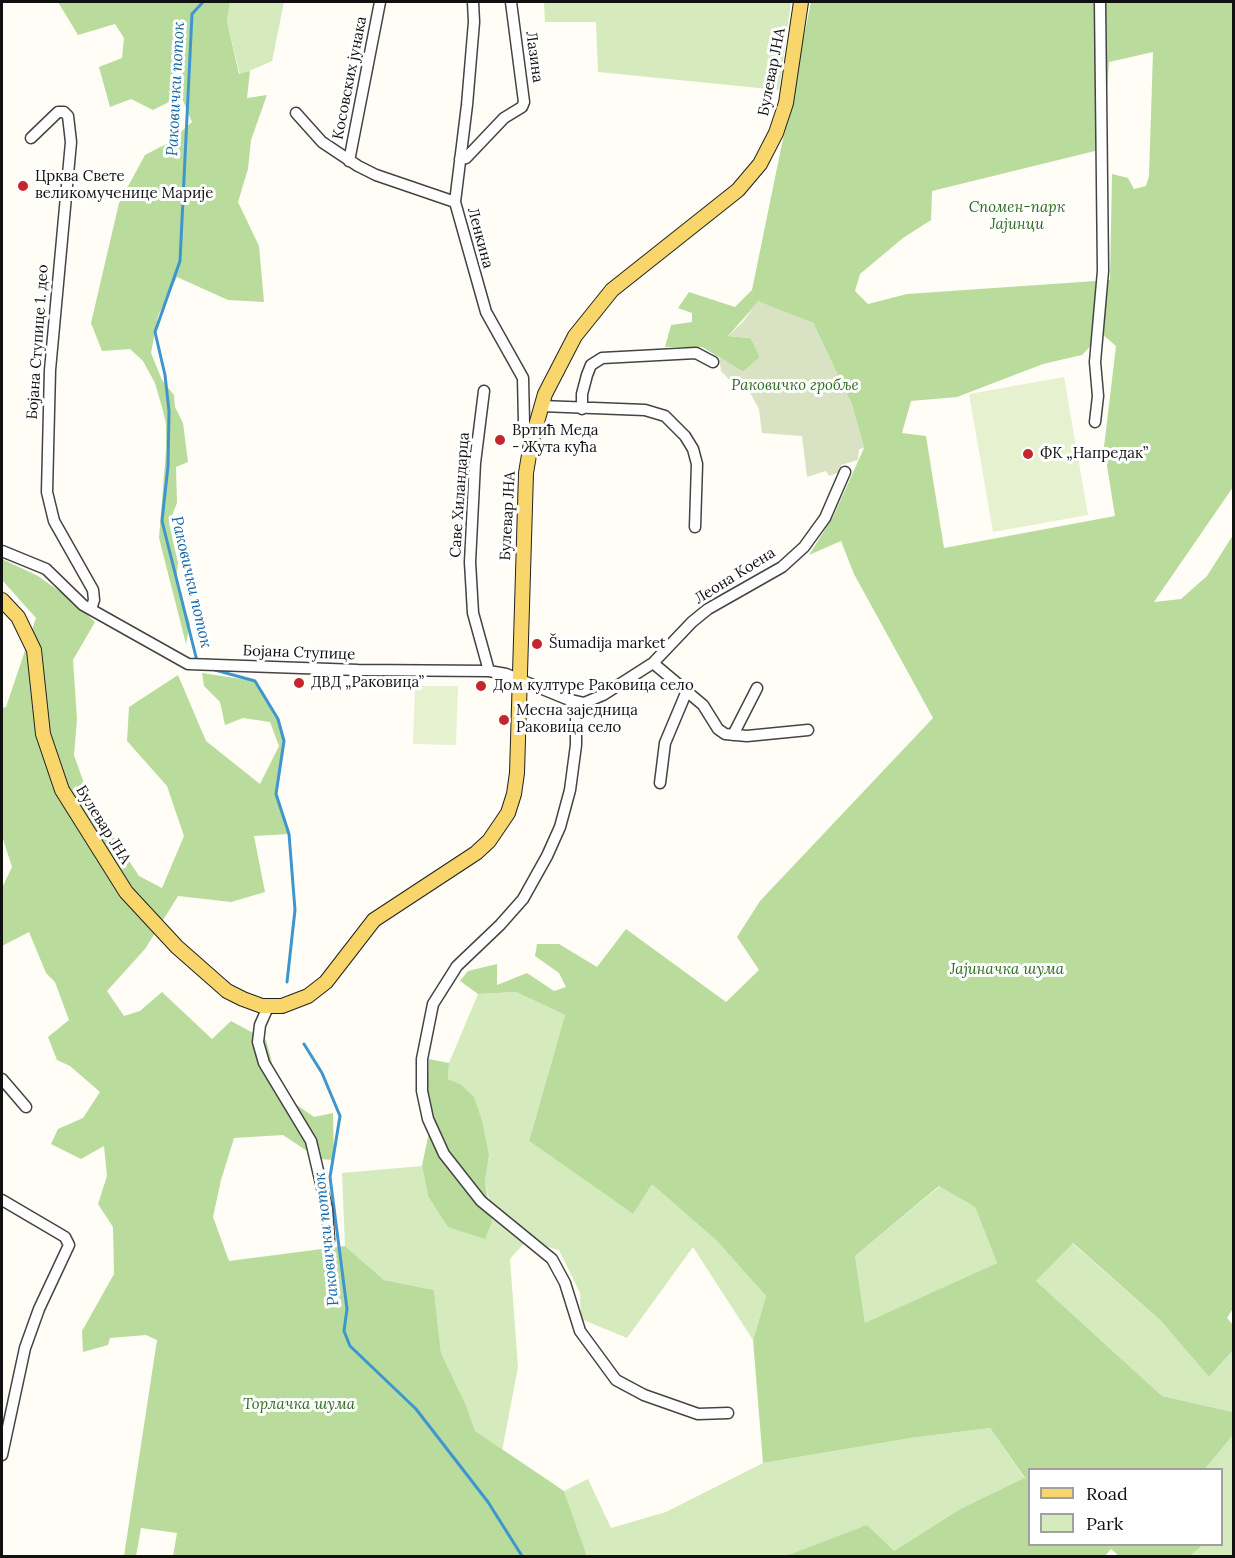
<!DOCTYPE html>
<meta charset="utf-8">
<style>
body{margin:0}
#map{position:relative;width:1235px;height:1558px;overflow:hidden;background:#fffdf5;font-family:Lora,serif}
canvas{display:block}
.frame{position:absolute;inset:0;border:3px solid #111;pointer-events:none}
.legend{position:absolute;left:1028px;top:1468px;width:195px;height:78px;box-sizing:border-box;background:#fff;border:2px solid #a0a0a0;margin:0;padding:8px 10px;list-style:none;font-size:18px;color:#111}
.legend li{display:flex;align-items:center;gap:12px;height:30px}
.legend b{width:30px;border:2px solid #a0a0a0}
</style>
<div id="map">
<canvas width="1235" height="1558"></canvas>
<div class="frame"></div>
<ul class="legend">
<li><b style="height:8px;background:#f9d66b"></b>Road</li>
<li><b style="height:16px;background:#d5ebbd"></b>Park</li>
</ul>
</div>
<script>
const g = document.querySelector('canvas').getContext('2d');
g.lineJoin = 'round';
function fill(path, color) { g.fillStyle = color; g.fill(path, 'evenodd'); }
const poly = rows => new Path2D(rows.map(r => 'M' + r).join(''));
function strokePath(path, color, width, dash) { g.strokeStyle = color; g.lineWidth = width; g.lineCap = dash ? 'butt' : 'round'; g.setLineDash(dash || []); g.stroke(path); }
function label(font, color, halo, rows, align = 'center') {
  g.font = font + ' Lora,serif'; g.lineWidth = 6; g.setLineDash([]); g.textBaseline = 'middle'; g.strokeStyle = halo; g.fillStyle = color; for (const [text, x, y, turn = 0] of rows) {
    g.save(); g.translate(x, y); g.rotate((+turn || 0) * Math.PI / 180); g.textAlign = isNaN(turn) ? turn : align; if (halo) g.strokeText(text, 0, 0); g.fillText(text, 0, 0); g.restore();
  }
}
fill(poly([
 [230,2,284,2,272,61,240,75,227,21],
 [544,2,791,2,779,90,598,72,596,22,545,22],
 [516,992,565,1015,529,1141,633,1214,652,1183,716,1240,766,1296,753,1340,693,1247,627,1338,581,1319,580,1293,559,1250,526,1241,510,1259,518,1367,502,1451,475,1431,466,1405,441,1353,434,1290,384,1280,345,1246,342,1173,422,1166,428,1196,491,1207,485,1182,489,1155,460,1084,448,1079,449,1063,478,994],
 [940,1186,975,1207,997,1263,865,1324,855,1256],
 [1072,1243,1161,1321,1209,1377,1233,1350,1233,1412,1162,1396,1036,1281],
 [990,1428,1025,1479,960,1509,894,1551,814,1547,786,1556,587,1556,564,1491,588,1479,611,1528,666,1512,763,1463,911,1438],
 [1233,1435,1233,1556,1190,1556,1203,1545,1222,1544,1222,1470,1205,1469]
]), '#d5ebbd');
fill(poly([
 [58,2,230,2,227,21,239,74,250,71,247,98,267,95,251,140,248,169,238,202,259,246,264,302,228,300,177,277,158,316,151,353,162,380,174,395,175,407,183,423,188,462,176,467,177,503,169,523,178,563,176,582,190,624,186,644,159,538,166,450,166,424,163,411,155,383,143,361,130,349,102,351,91,323,119,203,145,155,168,143,192,122,181,96,153,110,131,99,110,107,99,67,122,58,124,38,115,24,78,35],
 [811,2,1233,2,1233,487,1154,602,1181,599,1207,576,1233,535,1234,1307,1227,1318,1233,1325,1233,1350,1209,1377,1161,1321,1073,1243,1036,1281,1162,1396,1233,1412,1233,1435,1205,1469,1030,1470,1030,1544,1203,1545,1190,1556,1119,1556,1111,1549,1105,1556,786,1556,867,1525,894,1551,960,1509,1025,1478,990,1428,911,1438,763,1463,753,1340,766,1296,716,1240,652,1184,633,1214,529,1141,565,1015,516,992,478,994,460,981,468,971,497,964,497,985,527,973,554,991,566,987,559,973,535,956,537,944,559,944,597,967,626,929,726,1002,759,970,737,937,760,901,933,718,854,574,841,541,809,555,833,517,864,448,852,405,813,323,758,302,728,336,751,338,760,357,743,372,702,347,665,347,671,325,692,322,692,313,678,308,689,292,735,307,752,290],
 [1153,52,1149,176,1146,186,1134,189,1128,178,1112,174,1110,280,907,294,868,304,855,291,860,274,903,238,931,220,932,191,1103,149,1109,62],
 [1102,334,1116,346,1104,447,1115,516,944,548,926,436,902,433,911,401,957,397,1043,364,1082,355],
 [939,1186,975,1207,997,1263,865,1323,855,1256],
 [2,559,38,576,69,598,95,622,73,660,77,719,74,755,91,803,139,876,162,888,184,836,167,786,127,741,129,707,178,675,206,741,260,784,279,746,270,722,243,718,225,725,220,702,204,686,202,673,255,681,278,719,284,741,276,794,289,834,254,836,265,892,231,902,178,896,145,949,107,991,124,1016,140,1011,162,992,212,1039,231,1021,266,1040,280,1093,314,1117,333,1113,334,1160,319,1159,283,1135,234,1138,221,1180,213,1217,229,1261,345,1246,384,1280,434,1290,441,1353,466,1405,475,1431,564,1491,587,1556,173,1556,177,1533,141,1528,136,1556,124,1556,157,1340,146,1335,110,1338,108,1345,83,1352,82,1331,114,1274,113,1227,98,1204,107,1176,104,1146,81,1159,51,1144,58,1129,83,1118,100,1092,70,1066,57,1060,48,1037,69,1020,55,982,46,973,29,932,2,946,2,888,12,867,2,836,2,708,6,707,36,618,2,580],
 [429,1059,449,1063,448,1079,460,1084,474,1097,482,1121,489,1155,485,1182,492,1222,485,1239,448,1227,428,1196,422,1166,431,1122,427,1098]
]), '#b9dc9c');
fill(poly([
 [758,301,813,323,852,405,864,448,859,449,858,460,841,465,840,472,829,476,826,471,807,477,802,436,762,433,759,409,749,391,733,384,721,371,719,356,743,372,760,357,751,338,728,336,742,323]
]), '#d9e3c4');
fill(poly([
 [1064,377,1088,515,993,532,969,394],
 [415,686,458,686,456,745,413,744]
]), '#e6f2cf');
strokePath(poly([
 [197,661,162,521,168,466,169,411,165,375,155,332,180,261,192,14,203,2],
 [215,670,255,681,278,719,284,741,276,794,289,834,295,910,287,982],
 [304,1044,322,1073,340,1116,330,1177,347,1309,344,1331,350,1346,416,1409,488,1502,522,1556]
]), '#3f96cf', 3);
const minor = poly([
 [473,2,474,22,467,105,455,202,486,312,523,378,524,423,526,428,534,433],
 [296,113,322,142,358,166,376,175,455,202],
 [31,138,58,112,64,112,68,116,71,142,50,370,47,492,54,521,93,590,94,600,91,609],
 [460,159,466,158,504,118,522,107,524,102,511,2],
 [349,161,380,2],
 [484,391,475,463,470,562,473,613,489,671],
 [541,406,645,410,665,416,685,436,693,449,697,464,695,527],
 [582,409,582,394,587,375,591,365,602,358,696,353,713,362],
 [1095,422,1098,396,1095,362,1103,271,1100,2],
 [2,551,46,569,83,605,188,664,358,670,489,671,506,674,567,699,584,703,603,695,653,663,692,622,708,609,782,567,804,547,825,518,845,472],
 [653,663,703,705,718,729,725,734,747,736,808,730],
 [576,702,576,745,570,790,560,827,547,856,523,899,500,925,457,966,433,1004,422,1059,422,1091,428,1119,444,1154,481,1201,552,1259,565,1283,580,1331,616,1380,644,1395,698,1414,728,1413],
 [733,735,757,688],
 [660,783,665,743,686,693],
 [268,1007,260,1025,258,1042,264,1063,311,1141,327,1209,329,1240],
 [2,1079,26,1107],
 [2,1200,65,1237,69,1245,39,1309,25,1348,2,1455]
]);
const major = poly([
 [2,600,18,617,34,650,43,734,62,790,126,892,177,947,227,991,243,999,262,1006,282,1006,308,996,326,982,374,920,476,853,489,841,508,813,514,794,517,773,526,473,531,443,545,394,575,336,612,290,738,190,760,164,776,133,786,103,801,2]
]);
strokePath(minor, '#444', 13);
strokePath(major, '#222', 16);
strokePath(minor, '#fff', 10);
strokePath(major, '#f9d66b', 14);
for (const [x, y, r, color] of [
 [23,186,6,"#c4262e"],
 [500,440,6,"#c4262e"],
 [1028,454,6,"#c4262e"],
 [537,644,6,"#c4262e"],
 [299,683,6,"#c4262e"],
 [481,686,6,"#c4262e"],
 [504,720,6,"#c4262e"]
]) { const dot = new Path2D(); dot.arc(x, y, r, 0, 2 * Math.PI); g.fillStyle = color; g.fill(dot); strokePath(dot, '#fff', 2); }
label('15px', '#111', '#fff', [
 ["Лазина",534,57,82],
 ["Булевар ЈНА",772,72,-79],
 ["Косовских јунака",350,78,-79],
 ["Ленкина",480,238,75],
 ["Бојана Ступице 1. део",38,342,-86],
 ["Саве Хиландарца",460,495,-86],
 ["Булевар ЈНА",508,516,-87],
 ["Леона Коена",735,576,-32],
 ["Бојана Ступице",299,653,2],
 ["Булевар ЈНА",103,825,58]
]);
label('15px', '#111', '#fff', [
 ["Црква Свете",35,177],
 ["великомученице Марије",35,194],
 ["Вртић Меда",512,431],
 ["- Жута кућа",512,448],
 ["ФК „Напредак”",1040,454],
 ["Šumadija market",549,644],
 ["ДВД „Раковица”",311,683],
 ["Дом културе Раковица село",493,686],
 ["Месна заједница",516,711],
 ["Раковица село",516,728]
], 'left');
label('italic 15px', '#2f6b1f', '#fff', [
 ["Спомен-парк",1017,208],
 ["Јајинци",1017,225],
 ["Раковичко гробље",795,386],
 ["Јајиначка шума",1007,970],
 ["Торлачка шума",299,1405]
]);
label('italic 16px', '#1768a6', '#fff', [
 ["Раковички поток",176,89,-87],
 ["Раковички поток",191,582,77],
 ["Раковички поток",327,1239,-96]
]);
</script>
